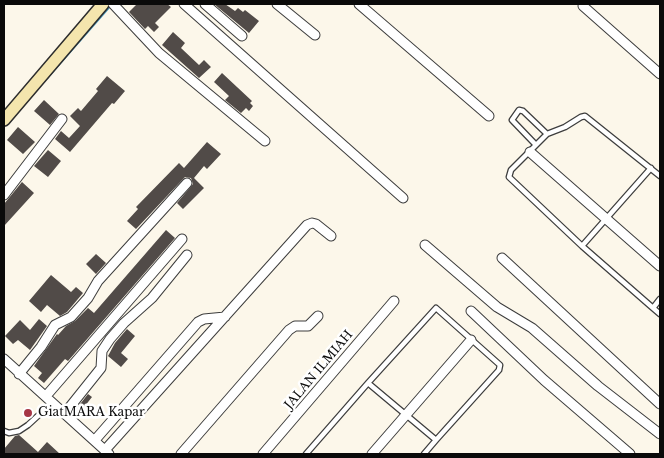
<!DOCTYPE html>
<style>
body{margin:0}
#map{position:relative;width:664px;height:458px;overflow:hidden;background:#fcf7ea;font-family:"Libre Baskerville",serif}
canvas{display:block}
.frame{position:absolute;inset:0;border:5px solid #0a0a0a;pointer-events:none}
</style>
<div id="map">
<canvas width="664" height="458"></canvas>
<div class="frame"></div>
</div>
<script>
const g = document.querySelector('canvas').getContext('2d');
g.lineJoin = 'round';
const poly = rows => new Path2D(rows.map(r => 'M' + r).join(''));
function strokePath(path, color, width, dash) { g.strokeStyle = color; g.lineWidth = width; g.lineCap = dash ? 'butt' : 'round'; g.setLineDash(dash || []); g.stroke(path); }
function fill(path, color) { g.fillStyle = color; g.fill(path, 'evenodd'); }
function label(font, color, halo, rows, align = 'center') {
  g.font = font + ' "Libre Baskerville",serif'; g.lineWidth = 5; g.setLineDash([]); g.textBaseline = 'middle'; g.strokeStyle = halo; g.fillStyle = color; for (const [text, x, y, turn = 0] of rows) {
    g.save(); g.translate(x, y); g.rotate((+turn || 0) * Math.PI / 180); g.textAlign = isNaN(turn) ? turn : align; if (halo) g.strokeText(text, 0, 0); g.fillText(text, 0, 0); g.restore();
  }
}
strokePath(poly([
 [47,78,111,5]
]), '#4697ba', 2.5);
fill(poly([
 [137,4,167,4,171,7,155,23,159,27,154,32,148,26,145,29,129,12],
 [214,4,225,4,235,11,238,8,243,12,245,10,259,21,249,33],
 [173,32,185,43,181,48,199,65,204,60,211,67,199,78,162,45],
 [222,73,252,101,250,103,253,106,249,111,246,108,241,113,225,100,229,96,214,82],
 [107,76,125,91,114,104,112,103,70,152,55,139,61,131,69,138,80,126,70,116,78,108,81,111,98,91,96,89],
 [44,100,59,114,50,125,34,111],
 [18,127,35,142,23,154,7,140],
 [207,142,221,154,207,169,204,166,194,178,204,188,183,209,177,203,193,184,191,178,185,177,136,229,127,221,138,209,136,207,179,163,184,168],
 [48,150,61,161,48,177,34,166],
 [22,182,34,193,4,226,4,204],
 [166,230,175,238,68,361,65,359,44,383,38,378,42,373,34,366,57,334,58,335,66,326,75,321,88,308,94,313],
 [96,254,106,263,96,274,86,264],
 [51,275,71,292,76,287,83,293,67,312,60,316,47,305,41,312,29,301],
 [39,319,47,326,30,350,18,340,13,344,5,336,20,320,30,330],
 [127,329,135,336,121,353,128,359,121,367,108,356,115,343],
 [88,394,92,397,81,411,77,408],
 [19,435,38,452,47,442,60,454,4,454,4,449,15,436]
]), '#514b48');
const lane = poly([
 [536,145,512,120,519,110,523,111,547,134],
 [651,168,582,246,653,308],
 [582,246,509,177,511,170,547,134,565,127,581,117,585,116,660,176],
 [660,299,653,308,660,314],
 [4,431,9,433,19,431,28,425,53,402],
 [306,454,368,383,436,308,500,365,499,370,436,440,368,383],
 [424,454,436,440]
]);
const street = poly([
 [113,4,159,53,265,141],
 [184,4,403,198],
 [205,4,242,36],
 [277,4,315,35],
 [359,4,489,116],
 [583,6,660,74],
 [530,152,660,266],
 [4,195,62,119],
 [425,245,497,307,532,328,598,386,660,434],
 [502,258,660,404],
 [471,311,544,380,630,454],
 [4,359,109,454],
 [19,374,41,347,55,325,71,317,88,298,98,281,187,183],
 [46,396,182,239],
 [65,413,101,368,102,351,110,339,124,323,152,298,187,255],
 [95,440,198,322,204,319,225,317],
 [105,450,307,225,312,223,316,224,331,236],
 [181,454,289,330,295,326,308,326,318,316],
 [263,454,394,301],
 [372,454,471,340]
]);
const secondary = poly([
 [4,120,103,4]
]);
strokePath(lane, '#3d3d3d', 7);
strokePath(street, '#3d3d3d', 11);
strokePath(secondary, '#2c2c2c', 14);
strokePath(lane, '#fff', 4.5);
strokePath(street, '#fff', 9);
strokePath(secondary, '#f4e5ad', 11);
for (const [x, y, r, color] of [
 [28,413,5,"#a63646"]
]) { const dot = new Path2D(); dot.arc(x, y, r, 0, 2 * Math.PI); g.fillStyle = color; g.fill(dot); strokePath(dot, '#fff', 2); }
label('12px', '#0a0a0a', '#fff', [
 ["JALAN ILMIAH",319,370,-50]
]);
label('12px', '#0a0a0a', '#fff', [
 ["GiatMARA Kapar",38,413]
], 'left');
</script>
